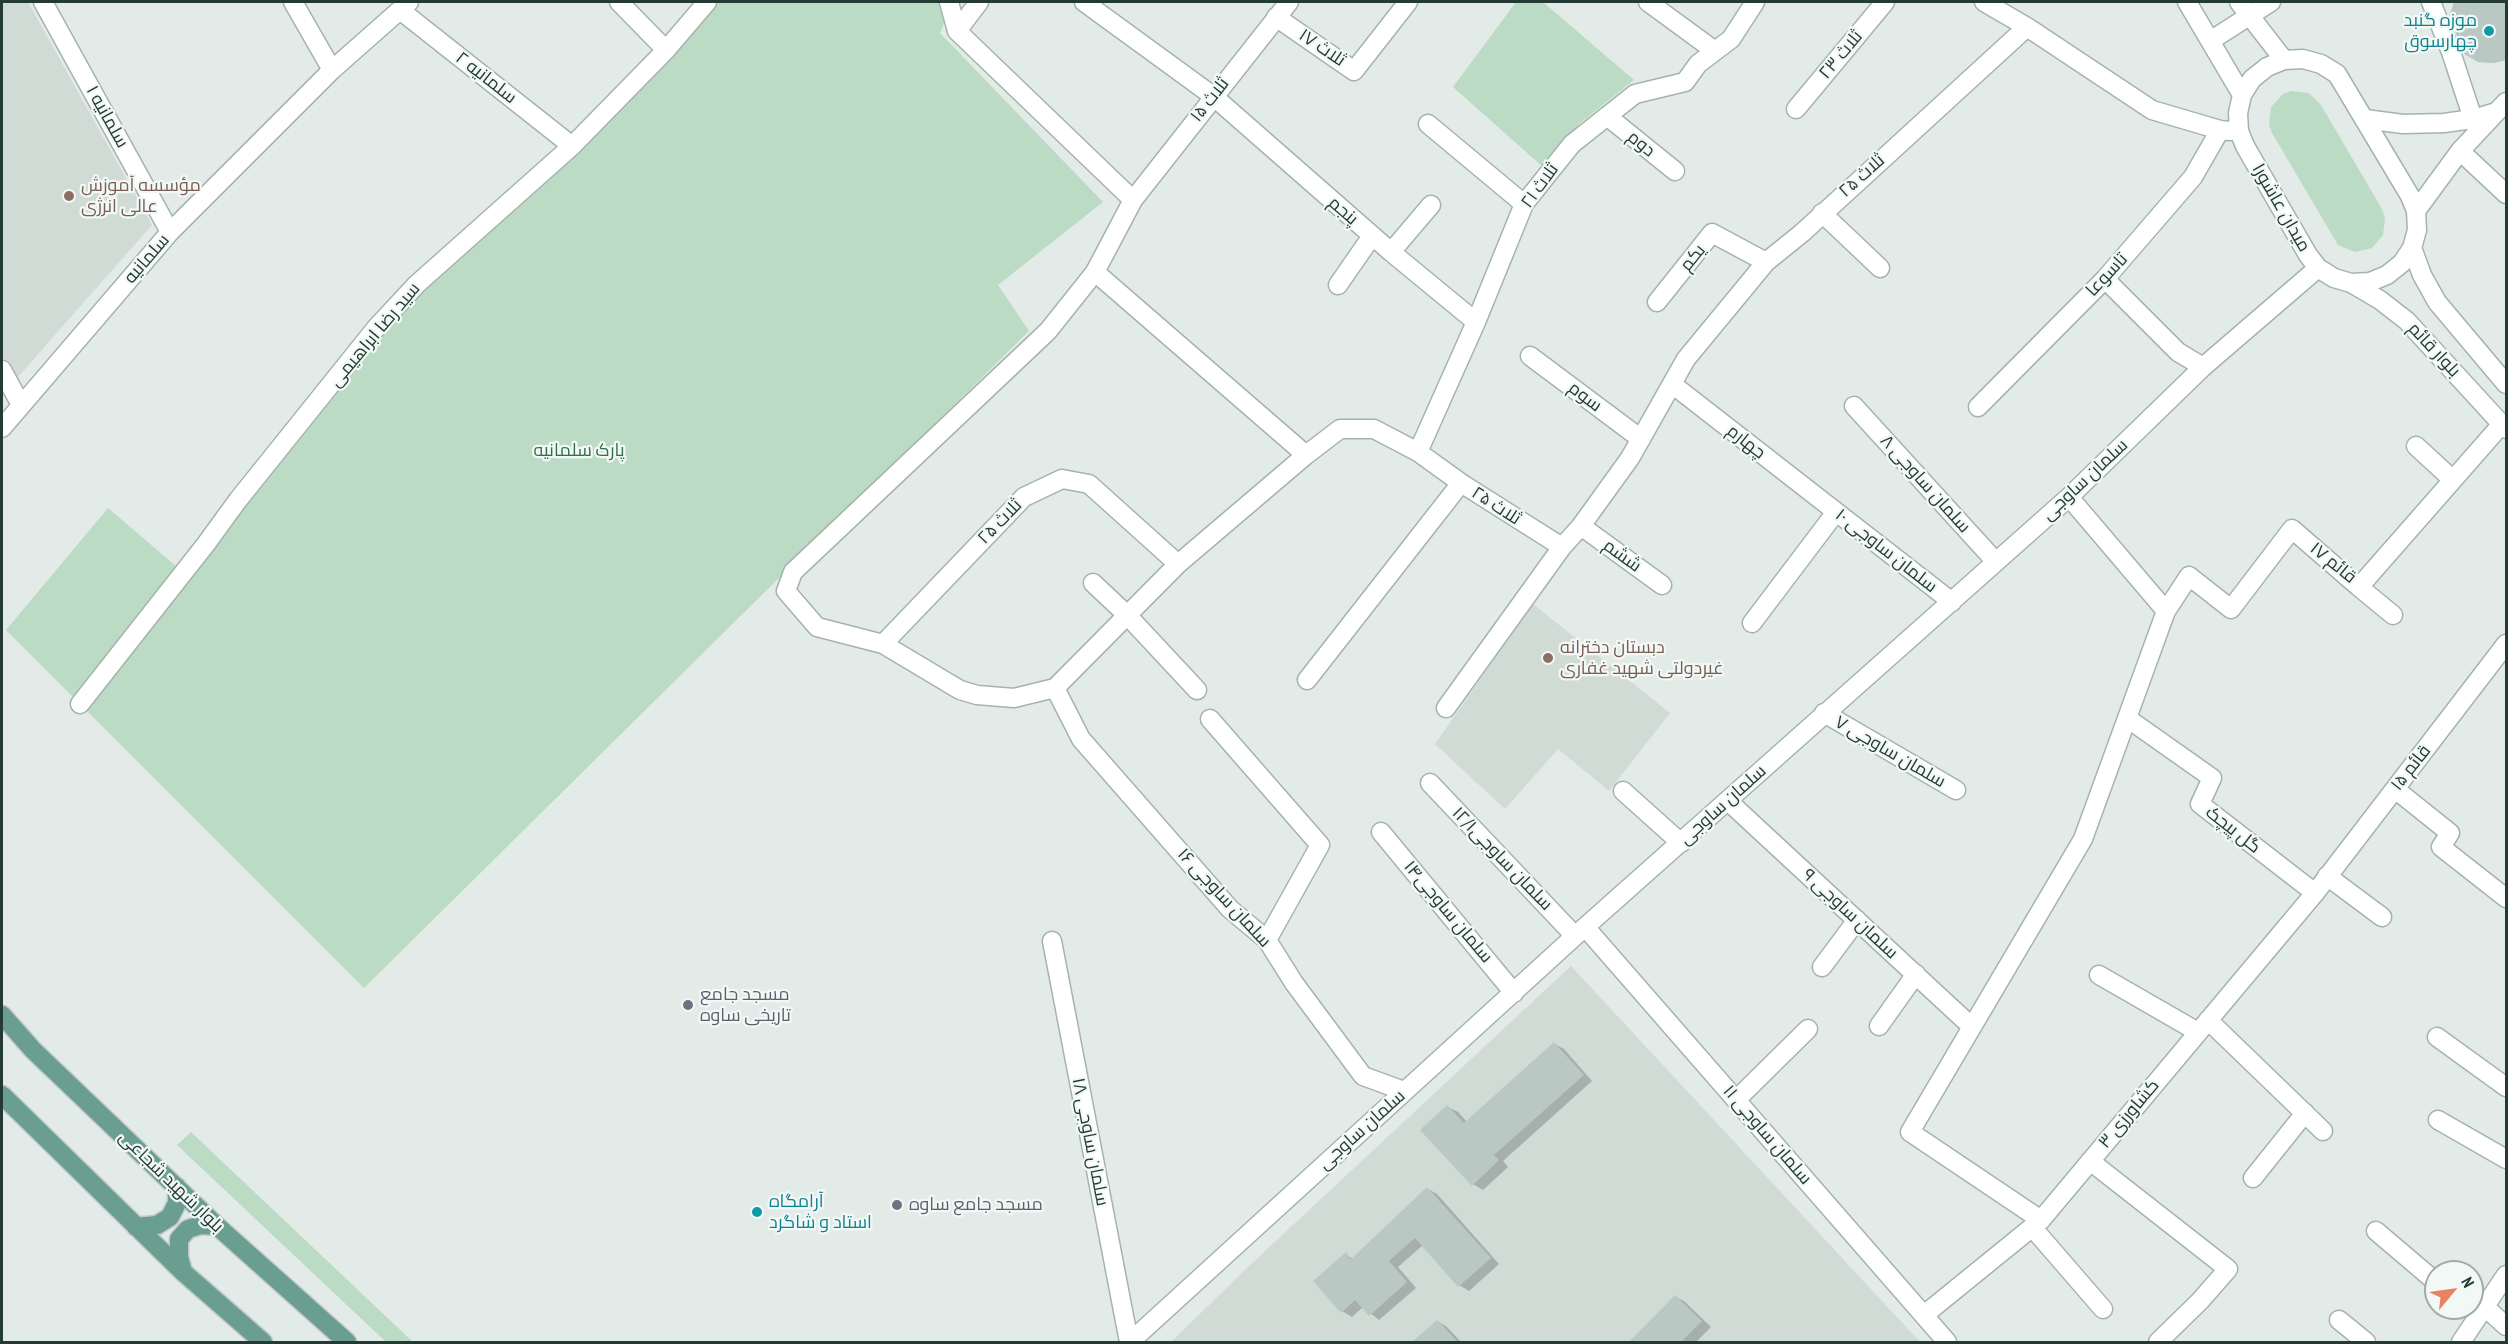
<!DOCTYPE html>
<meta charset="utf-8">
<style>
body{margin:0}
#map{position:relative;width:2508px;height:1344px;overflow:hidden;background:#e2ebe7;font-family:"PT Sans Narrow",sans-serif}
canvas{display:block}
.frame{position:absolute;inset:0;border:3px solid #233b34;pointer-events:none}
.north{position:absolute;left:2424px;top:1260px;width:60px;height:60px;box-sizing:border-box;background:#f2f8f5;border:2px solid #9faca8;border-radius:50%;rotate:61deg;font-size:16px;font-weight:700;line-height:24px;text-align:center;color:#233b34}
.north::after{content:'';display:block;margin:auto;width:21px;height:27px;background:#e98262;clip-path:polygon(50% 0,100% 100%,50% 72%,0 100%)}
</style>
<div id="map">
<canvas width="2508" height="1344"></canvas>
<div class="frame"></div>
<div class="north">N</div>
</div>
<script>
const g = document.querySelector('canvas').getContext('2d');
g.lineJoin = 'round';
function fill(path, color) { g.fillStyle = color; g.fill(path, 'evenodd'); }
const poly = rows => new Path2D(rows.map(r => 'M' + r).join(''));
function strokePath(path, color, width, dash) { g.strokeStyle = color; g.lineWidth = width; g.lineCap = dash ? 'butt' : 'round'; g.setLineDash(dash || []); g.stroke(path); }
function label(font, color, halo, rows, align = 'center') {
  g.font = font + ' "PT Sans Narrow",Cairo,sans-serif'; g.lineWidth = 4.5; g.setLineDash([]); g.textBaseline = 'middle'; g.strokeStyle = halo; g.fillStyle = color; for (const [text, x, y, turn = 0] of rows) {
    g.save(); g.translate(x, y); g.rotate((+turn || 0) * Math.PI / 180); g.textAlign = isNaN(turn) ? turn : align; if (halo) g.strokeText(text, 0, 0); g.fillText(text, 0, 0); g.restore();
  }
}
fill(poly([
 [2,2,28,2,152,225,2,395],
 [1533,604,1670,713,1609,791,1558,749,1505,809,1435,744],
 [1571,966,1920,1342,1171,1342,1249,1266]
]), '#d0dbd6');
fill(poly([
 [707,2,949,2,951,7,940,33,1103,202,998,285,1029,331,364,988,6,630,108,508,183,572,394,308],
 [1516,2,1543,2,1634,80,1579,124,1543,167,1453,87],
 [2291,91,2309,93,2321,105,2382,209,2385,218,2383,235,2372,248,2355,252,2338,245,2272,133,2269,125,2271,107,2283,94],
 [191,1132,413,1342,386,1342,177,1145]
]), '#bcdbc4');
fill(poly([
 [2456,2,2506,2,2506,60,2494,63,2482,62,2465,53,2450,16],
 [1555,1044,1564,1049,1592,1081,1503,1161,1508,1167,1483,1190,1473,1184,1448,1107,1458,1112,1467,1122],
 [1428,1189,1437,1194,1499,1264,1469,1291,1459,1285,1423,1245,1398,1267,1416,1288,1379,1320,1363,1307,1352,1317,1342,1311,1346,1254,1353,1259],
 [1675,1296,1685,1302,1711,1327,1696,1342,1636,1342,1633,1340],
 [1437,1321,1447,1327,1461,1342,1414,1342]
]), '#0003');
fill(poly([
 [2454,2,2506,2,2506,59,2491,63,2478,62,2464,54,2449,16],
 [1554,1042,1584,1075,1494,1155,1499,1160,1472,1186,1420,1130,1447,1105,1464,1123],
 [1427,1187,1491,1258,1458,1287,1415,1238,1389,1261,1407,1282,1369,1316,1355,1300,1341,1313,1313,1281,1346,1252,1351,1259],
 [1675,1295,1702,1321,1681,1342,1629,1342],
 [1437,1320,1458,1342,1412,1342]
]), '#bac8c3');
const minor = poly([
 [43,2,170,232],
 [293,2,332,70],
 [619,2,666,50],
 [949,2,957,31,1133,200],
 [1084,2,1213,96,1391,252,1476,322],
 [1648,2,1715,51],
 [1984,2,2027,27,2152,110,2220,130,2230,131],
 [2187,2,2242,95],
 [2239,2,2284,60],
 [2431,2,2451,52,2473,119],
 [400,10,572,146],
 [1276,17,1354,71,1408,2],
 [957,31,979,2],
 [2210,41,2271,2],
 [2303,59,2321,64,2337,74,2410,196,2416,211,2417,230,2412,248,2402,263,2387,275,2370,282,2351,283,2334,278,2318,268,2308,255,2245,146,2239,131,2238,113,2242,95,2252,79,2267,67,2284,60,2303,59],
 [1796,109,1885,2],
 [1607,116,1675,171],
 [2365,119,2403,124,2444,123,2473,119,2496,112],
 [1428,124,1524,204],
 [2460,151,2506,194],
 [2416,211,2460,151,2506,102],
 [1822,213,1880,268],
 [2412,248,2422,275,2437,302,2506,384],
 [1391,252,1431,205],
 [1095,272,1133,200,1289,2],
 [2105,279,2178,352,2203,367],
 [2351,283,2380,300,2407,321,2506,429],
 [1338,285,1372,236],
 [1657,302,1712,233,1766,262],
 [1530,356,1641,439],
 [2,370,21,405],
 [1672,384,1952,602],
 [1854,406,1996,562],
 [1978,407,2105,279,2193,177,2220,130],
 [2,428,170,232,332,70,409,2],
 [2416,446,2453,480],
 [1418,452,1476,322,1524,204,1572,144,1635,94,1685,82,1698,64,1731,39,1755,2],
 [2069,497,2166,611],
 [1581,526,1662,585],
 [1178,564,1055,688,1014,698,977,695,960,690,883,644,817,627,786,591,793,572,1048,331,1095,272,1306,455],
 [1093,583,1127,615,1197,690],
 [2359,587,2393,615],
 [1752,623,1836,512],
 [883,644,1024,497,1062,479,1089,484,1178,564,1306,455,1340,429,1374,429,1418,452,1461,483,1562,547,1581,526,1630,458,1686,359,1766,262,1802,233,2027,27],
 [1307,680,1461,483],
 [1055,688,1081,739,1230,909,1267,940,1294,983,1363,1076,1404,1091],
 [80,704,206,544,238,500,376,328,417,284,572,146,666,50,707,2],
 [1446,708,1562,547],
 [1824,713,1956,790],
 [2127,718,2212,778,2200,804,2315,893],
 [1210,719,1320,845,1267,940],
 [1430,783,1575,936],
 [2395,789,2450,833,2441,847,2506,898],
 [1623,791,1681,843],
 [1728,801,1972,1027],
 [1381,832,1514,993],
 [2327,876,2382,917],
 [1586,928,1947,1342],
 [1052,941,1129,1342],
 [1822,967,1857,920],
 [2099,975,2198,1032],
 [2208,1020,2323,1131],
 [1879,1026,1916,974],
 [2437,1037,2506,1087],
 [1736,1100,1808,1029],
 [2438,1120,2506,1159],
 [2090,1161,2228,1269,2200,1301,2158,1342],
 [2253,1178,2305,1113],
 [2041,1220,1910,1132,2083,839,2166,611,2189,576,2231,609,2292,529,2359,587,2502,424],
 [2032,1227,2103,1309],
 [2376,1231,2436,1282],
 [2485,1307,2506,1326],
 [1924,1315,2041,1220,2315,893,2506,644],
 [2339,1320,2366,1342],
 [1130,1342,1575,936,2069,497,2203,367,2318,268],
 [2461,1342,2506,1275]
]);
const major = poly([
 [2,1015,33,1050,217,1226,347,1342],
 [2,1095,183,1272,263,1342],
 [136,1227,157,1225,170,1217,177,1203,177,1187],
 [183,1272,179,1257,179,1239,188,1229,201,1225,217,1226]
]);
strokePath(minor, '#a5b3ae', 21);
strokePath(major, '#c1c8c6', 21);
strokePath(minor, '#fff', 18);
strokePath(major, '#699e90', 18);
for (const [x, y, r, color] of [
 [2489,31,6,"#0f9aa8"],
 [69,196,6,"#8d6e63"],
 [1548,658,6,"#8d6e63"],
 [688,1005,6,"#6b7280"],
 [897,1205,6,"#6b7280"],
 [757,1212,6,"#0f9aa8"]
]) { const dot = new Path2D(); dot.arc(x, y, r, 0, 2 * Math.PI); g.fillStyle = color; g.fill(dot); strokePath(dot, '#f2f8f5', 2); }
label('18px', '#0d838f', '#f2f8f5', [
 ["موزه گنبد",2477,21],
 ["چهارسوق",2477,42],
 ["آرامگاه",769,1202,"left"],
 ["استاد و شاگرد",769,1223,"left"]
], 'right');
label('18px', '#233b34', '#f2f8f5', [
 ["ثلاث ۱۷",1322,48,34],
 ["ثلاث ۲۳",1841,55,-50],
 ["سلمانیه ۲",486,78,38],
 ["ثلاث ۱۵",1210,100,-52],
 ["سلمانیه ۱",107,117,61],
 ["دوم",1641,144,39],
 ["ثلاث ۲۵",1862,176,-42],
 ["ثلاث ۲۱",1540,186,-54],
 ["میدان عاشورا",2281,208,60],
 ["پنجم",1343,211,41],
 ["یکم",1693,258,-51],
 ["سلمانیه",147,259,-49],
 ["تاسوعا",2107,275,-47],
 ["سید رضا ابراهیمی",375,335,-50],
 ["بلوار قائم",2434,350,47],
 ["سوم",1585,397,37],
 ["چهارم",1746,442,38],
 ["سلمان ساوجی",2085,480,-43],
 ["سلمان ساوجی ۸",1925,484,48],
 ["ثلاث ۲۵",1496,506,33],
 ["ثلاث ۲۵",1000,522,-46],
 ["سلمان ساوجی ۱۰",1886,551,38],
 ["ششم",1622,556,36],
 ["قائم ۱۷",2333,563,39],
 ["سلمان ساوجی ۷",1890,752,30],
 ["قائم ۱۵",2411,768,-52],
 ["سلمان ساوجی",1723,805,-42],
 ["گل پیچک",2233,830,38],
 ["سلمان ساوجی۱۲/۱",1502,859,46],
 ["سلمان ساوجی ۱۶",1224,898,47],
 ["سلمان ساوجی۱۴",1448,912,50],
 ["سلمان ساوجی ۹",1850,914,43],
 ["کشاورزی ۳",2129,1114,-50],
 ["سلمان ساوجی",1362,1130,-42],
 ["سلمان ساوجی ۱۱",1767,1135,49],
 ["سلمان ساوجی ۱۸",1090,1142,79],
 ["بلوار شهید شجاعی",171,1182,44]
]);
label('18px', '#785e54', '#f2f8f5', [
 ["مؤسسه آموزش",81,186],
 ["عالی انرژی",81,207],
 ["دبستان دخترانه",1560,648],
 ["غیردولتی شهید غفاری",1560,669]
], 'left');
label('18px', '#306f48', '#f2f8f5', [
 ["پارک سلمانیه",579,451]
]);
label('18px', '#5b616d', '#f2f8f5', [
 ["مسجد جامع",700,995],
 ["تاریخی ساوه",700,1016],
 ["مسجد جامع ساوه",909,1205]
], 'left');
</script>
